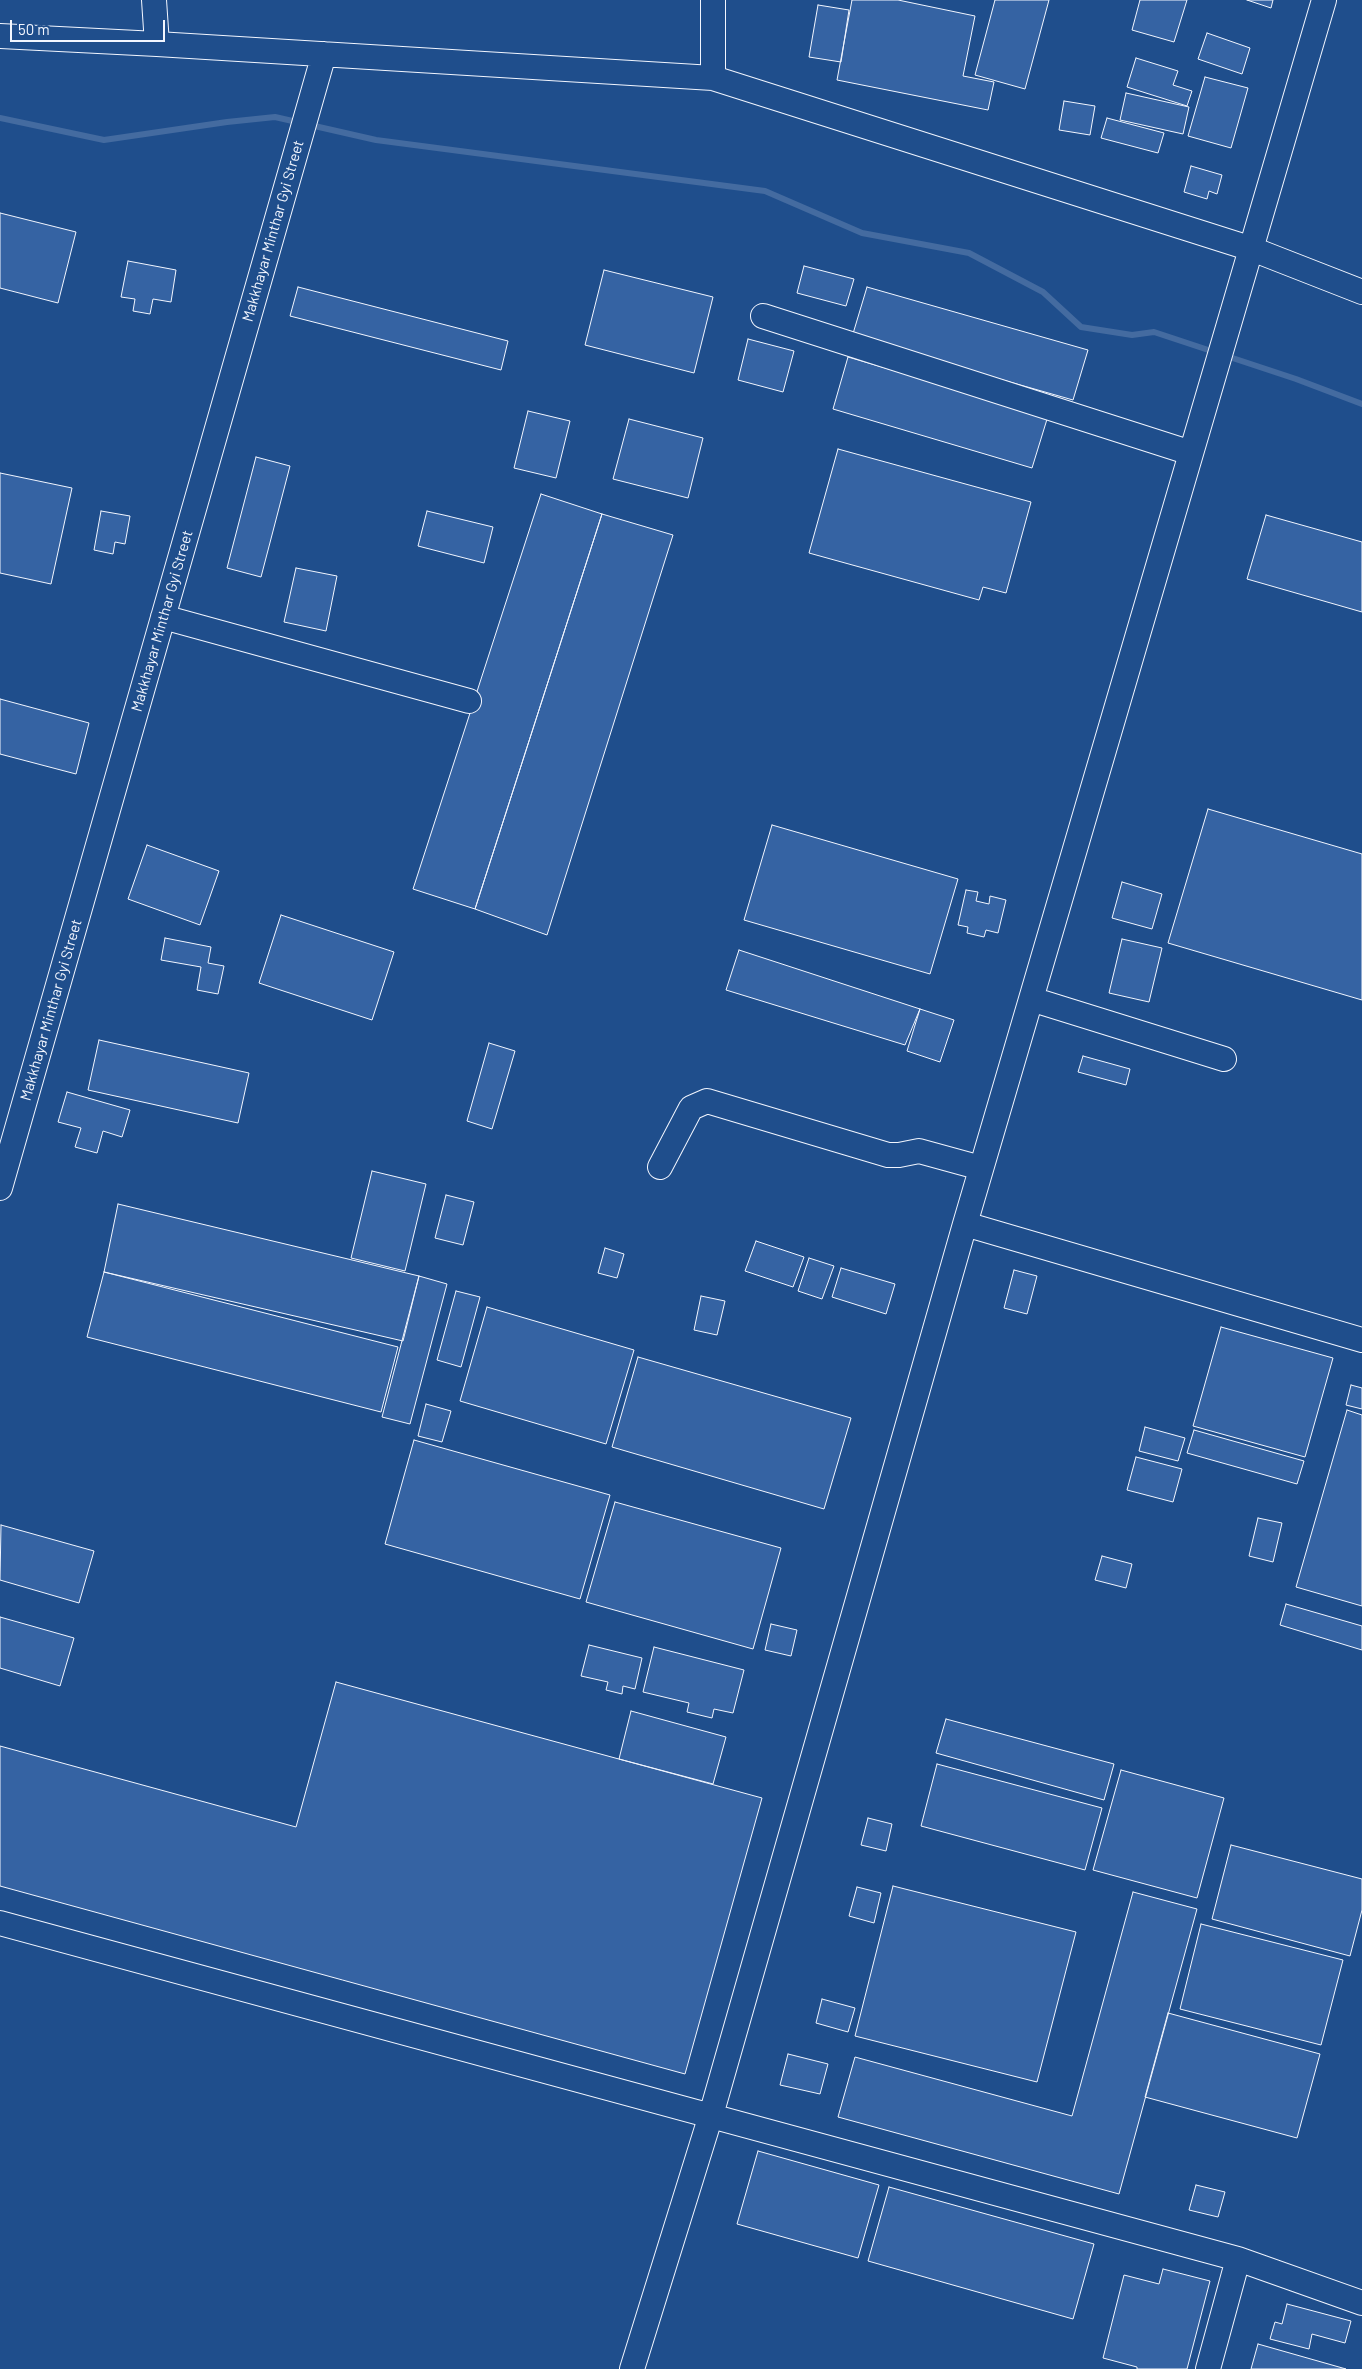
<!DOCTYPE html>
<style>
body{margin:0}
#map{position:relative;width:1362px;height:2369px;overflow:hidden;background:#1f4e8c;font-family:Barlow,sans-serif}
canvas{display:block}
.scale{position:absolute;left:10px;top:20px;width:155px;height:22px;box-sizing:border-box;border:2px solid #f2f6ff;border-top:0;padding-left:6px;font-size:15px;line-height:18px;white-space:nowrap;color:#f2f6ff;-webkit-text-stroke:4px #1f4e8c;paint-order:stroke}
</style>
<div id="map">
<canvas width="1362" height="2369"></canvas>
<div class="scale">50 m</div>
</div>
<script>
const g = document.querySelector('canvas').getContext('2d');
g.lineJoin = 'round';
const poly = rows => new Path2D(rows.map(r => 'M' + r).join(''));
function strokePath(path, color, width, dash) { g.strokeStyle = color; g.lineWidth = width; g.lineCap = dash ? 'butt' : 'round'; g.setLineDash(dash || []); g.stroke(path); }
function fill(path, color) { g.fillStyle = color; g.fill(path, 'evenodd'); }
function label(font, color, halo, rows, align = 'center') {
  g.font = font + ' Barlow,sans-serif'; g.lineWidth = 4; g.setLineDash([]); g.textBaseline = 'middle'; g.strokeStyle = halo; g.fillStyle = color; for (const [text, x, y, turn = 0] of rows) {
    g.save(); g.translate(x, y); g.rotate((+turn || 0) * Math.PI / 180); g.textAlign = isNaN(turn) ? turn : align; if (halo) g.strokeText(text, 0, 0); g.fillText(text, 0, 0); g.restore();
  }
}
strokePath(poly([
 [0,118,104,140,227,122,275,117,376,140,765,191,862,233,969,253,1043,292,1081,327,1132,335,1154,332,1296,379,1362,404]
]), '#446ba0', 6);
const building = poly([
 [852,0,898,0,975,16,963,76,994,82,988,110,837,80,852,0],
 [995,0,1049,0,1025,89,975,75,995,0],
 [1140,0,1187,0,1174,42,1132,30,1140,0],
 [1247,0,1273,0,1271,8,1247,0],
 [818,5,849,10,841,62,809,57,818,5],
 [1207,33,1250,48,1242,74,1198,59,1207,33],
 [1136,58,1178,71,1173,85,1192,91,1187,106,1127,87,1136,58],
 [1205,77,1248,88,1231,148,1188,136,1205,77],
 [1126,93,1189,107,1183,134,1120,120,1126,93],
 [1064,101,1095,106,1090,135,1059,130,1064,101],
 [1107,118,1164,133,1158,153,1101,138,1107,118],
 [1191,166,1222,175,1217,194,1209,191,1207,199,1184,192,1191,166],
 [0,213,76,232,58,303,0,288,0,213],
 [128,261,176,270,171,302,153,299,150,314,133,311,135,299,121,297,128,261],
 [804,266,854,279,846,306,797,293,804,266],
 [604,270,713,297,694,373,585,345,604,270],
 [298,287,508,341,501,370,290,316,298,287],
 [867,287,1088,350,1073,400,852,337,867,287],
 [748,339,794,351,783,392,738,380,748,339],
 [848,357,1048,416,1032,468,833,409,848,357],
 [528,411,570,421,556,478,514,468,528,411],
 [629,419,703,438,688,498,613,479,629,419],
 [838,449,1031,502,1006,593,983,587,979,600,809,553,838,449],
 [256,457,290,466,261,577,227,568,256,457],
 [0,473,72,488,51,584,0,573,0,473],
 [541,494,602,514,475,909,413,889,541,494],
 [101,511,130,516,125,544,115,542,113,554,94,550,101,511],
 [427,511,493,527,484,563,418,546,427,511],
 [602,514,673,535,547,935,475,909,602,514],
 [1266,515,1362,542,1362,612,1247,579,1266,515],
 [296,568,337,576,326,631,284,622,296,568],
 [0,699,89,723,76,774,0,754,0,699],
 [1208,809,1362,854,1362,1000,1168,943,1208,809],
 [772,825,958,879,930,974,744,920,772,825],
 [147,845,219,871,200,925,128,899,147,845],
 [1122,882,1162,894,1152,929,1112,918,1122,882],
 [966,890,978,892,976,901,989,904,990,896,1006,900,998,933,986,930,984,937,967,933,968,927,958,925,966,890],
 [281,915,394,952,372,1020,259,983,281,915],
 [165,938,211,947,208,963,224,966,218,994,197,990,201,967,161,960,165,938],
 [1122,939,1162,948,1149,1002,1109,993,1122,939],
 [739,950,920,1009,905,1045,726,990,739,950],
 [920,1009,954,1020,940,1062,907,1051,920,1009],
 [99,1040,249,1073,238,1123,88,1090,99,1040],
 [489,1043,515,1051,492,1129,467,1121,489,1043],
 [1083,1056,1130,1069,1126,1085,1078,1072,1083,1056],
 [67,1092,130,1110,122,1137,103,1131,97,1153,75,1147,81,1128,58,1122,67,1092],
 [372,1171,426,1184,405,1271,351,1258,372,1171],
 [446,1195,474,1202,463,1245,435,1238,446,1195],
 [118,1204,419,1276,403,1341,104,1272,118,1204],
 [756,1241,804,1257,793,1287,745,1271,756,1241],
 [605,1248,624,1254,617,1278,598,1273,605,1248],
 [809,1258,834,1266,822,1299,798,1291,809,1258],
 [841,1268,895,1284,886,1314,832,1297,841,1268],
 [1014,1270,1037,1276,1027,1314,1004,1308,1014,1270],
 [104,1272,398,1347,381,1412,87,1337,104,1272],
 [419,1276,447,1284,410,1424,382,1417,419,1276],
 [456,1291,480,1297,461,1367,437,1360,456,1291],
 [701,1296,725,1301,717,1335,694,1330,701,1296],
 [487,1307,634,1350,606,1444,460,1401,487,1307],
 [1221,1327,1333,1358,1305,1457,1193,1426,1221,1327],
 [638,1357,851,1418,824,1509,612,1447,638,1357],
 [1351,1385,1362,1388,1362,1409,1346,1405,1351,1385],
 [426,1404,451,1411,442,1442,418,1436,426,1404],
 [1347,1410,1362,1415,1362,1606,1296,1587,1347,1410],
 [1145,1427,1185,1438,1178,1461,1139,1451,1145,1427],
 [1194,1430,1304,1461,1297,1484,1187,1453,1194,1430],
 [414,1440,610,1495,580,1599,385,1544,414,1440],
 [1136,1457,1182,1469,1173,1502,1127,1490,1136,1457],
 [615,1502,781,1548,753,1649,586,1602,615,1502],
 [1258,1518,1282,1523,1273,1562,1249,1556,1258,1518],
 [1,1525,94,1551,79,1603,0,1580,1,1525],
 [1102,1556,1132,1564,1126,1588,1095,1580,1102,1556],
 [1286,1604,1362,1626,1362,1650,1280,1625,1286,1604],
 [0,1617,74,1638,60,1686,0,1668,0,1617],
 [771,1624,797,1630,791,1656,765,1650,771,1624],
 [589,1645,642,1658,635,1689,623,1686,622,1694,606,1690,608,1682,581,1676,589,1645],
 [654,1647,744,1670,733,1713,714,1709,712,1718,687,1712,689,1703,643,1692,654,1647],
 [336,1682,762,1798,685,2074,0,1886,0,1746,296,1827,336,1682],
 [631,1711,726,1737,713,1784,619,1759,631,1711],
 [946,1719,1114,1764,1104,1800,936,1753,946,1719],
 [937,1764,1102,1808,1085,1870,921,1826,937,1764],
 [1121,1770,1224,1798,1197,1898,1093,1870,1121,1770],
 [868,1818,892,1824,886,1851,861,1845,868,1818],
 [1231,1845,1362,1879,1362,1910,1350,1956,1212,1919,1231,1845],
 [893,1886,1076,1932,1037,2082,855,2036,893,1886],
 [857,1887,881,1893,874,1923,849,1916,857,1887],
 [1133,1892,1197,1909,1119,2194,838,2117,855,2057,1072,2116,1133,1892],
 [1201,1924,1343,1960,1321,2045,1180,2009,1201,1924],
 [822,1999,855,2008,848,2032,816,2023,822,1999],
 [1168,2013,1320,2054,1297,2138,1145,2097,1168,2013],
 [788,2054,828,2064,820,2094,780,2085,788,2054],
 [758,2151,879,2185,858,2258,737,2224,758,2151],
 [1196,2185,1225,2192,1218,2217,1189,2210,1196,2185],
 [889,2187,1094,2244,1073,2319,868,2261,889,2187],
 [1163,2269,1210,2281,1187,2369,1137,2369,1137,2367,1103,2358,1124,2275,1159,2284,1163,2269],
 [1287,2304,1351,2321,1345,2343,1312,2334,1309,2349,1270,2339,1275,2322,1282,2324,1287,2304],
 [1258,2344,1346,2369,1251,2369,1258,2344]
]);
fill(building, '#3563a3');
strokePath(building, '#f2f6ff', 1);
const minor = poly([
 [154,0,157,44],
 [0,36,157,44,713,78,1252,249,1362,292],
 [713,78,713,0],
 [763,316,1191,453],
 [163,617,469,701],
 [1031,999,1224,1059],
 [660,1167,691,1108,707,1101,888,1155,899,1155,919,1151,981,1168],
 [0,1188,324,54],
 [965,1224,1362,1340],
 [0,1923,1238,2259,1362,2303],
 [632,2369,711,2115,965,1224,1324,0],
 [1208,2369,1238,2259]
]);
strokePath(minor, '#f2f6ff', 26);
strokePath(minor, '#1f4e8c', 24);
label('15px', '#f2f6ff', '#1f4e8c', [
 ["Makkhayar Minthar Gyi Street",273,231,-74],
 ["Makkhayar Minthar Gyi Street",162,621,-74],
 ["Makkhayar Minthar Gyi Street",51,1010,-74]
]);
</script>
